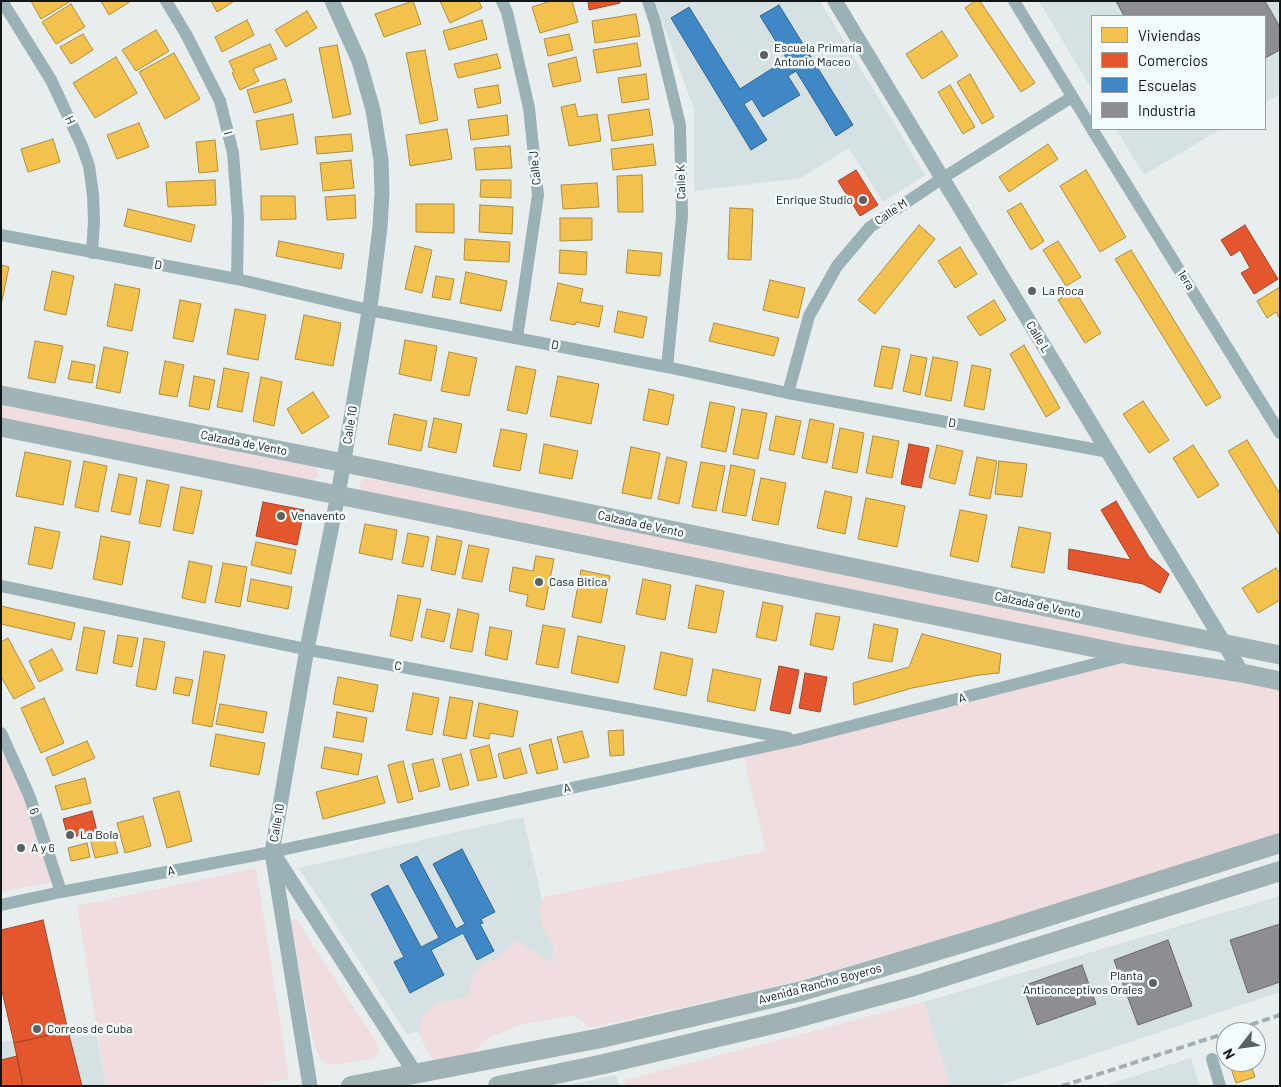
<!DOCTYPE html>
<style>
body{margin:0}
#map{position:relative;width:1281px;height:1087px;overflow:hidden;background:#e8eded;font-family:Barlow,sans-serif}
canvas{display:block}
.frame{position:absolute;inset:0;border:2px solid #131616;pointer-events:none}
.legend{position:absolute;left:1091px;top:15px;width:175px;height:115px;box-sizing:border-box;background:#f3fbfd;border:1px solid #999fa1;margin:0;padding:6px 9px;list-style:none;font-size:15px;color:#131616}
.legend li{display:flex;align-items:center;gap:10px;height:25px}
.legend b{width:25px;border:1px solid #999fa1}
.north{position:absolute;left:1216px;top:1022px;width:50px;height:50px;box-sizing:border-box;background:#f3fbfd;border:1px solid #999fa1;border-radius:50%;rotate:240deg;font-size:14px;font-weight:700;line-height:20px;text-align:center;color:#131616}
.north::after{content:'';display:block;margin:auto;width:18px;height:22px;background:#5e6161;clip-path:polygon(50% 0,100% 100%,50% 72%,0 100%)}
</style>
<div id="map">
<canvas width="1281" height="1087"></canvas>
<div class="frame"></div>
<ul class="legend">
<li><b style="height:14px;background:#f2c14e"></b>Viviendas</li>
<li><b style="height:14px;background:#e4572e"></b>Comercios</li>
<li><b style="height:14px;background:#3f88c5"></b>Escuelas</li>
<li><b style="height:14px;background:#8d8d92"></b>Industria</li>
</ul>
<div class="north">N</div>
</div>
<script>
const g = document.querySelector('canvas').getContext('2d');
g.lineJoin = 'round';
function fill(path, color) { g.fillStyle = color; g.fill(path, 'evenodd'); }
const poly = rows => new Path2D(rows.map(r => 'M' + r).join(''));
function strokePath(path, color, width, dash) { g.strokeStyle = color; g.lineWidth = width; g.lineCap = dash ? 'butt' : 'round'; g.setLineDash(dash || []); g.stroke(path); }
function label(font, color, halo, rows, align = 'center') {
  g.font = font + ' Barlow,sans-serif'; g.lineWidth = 5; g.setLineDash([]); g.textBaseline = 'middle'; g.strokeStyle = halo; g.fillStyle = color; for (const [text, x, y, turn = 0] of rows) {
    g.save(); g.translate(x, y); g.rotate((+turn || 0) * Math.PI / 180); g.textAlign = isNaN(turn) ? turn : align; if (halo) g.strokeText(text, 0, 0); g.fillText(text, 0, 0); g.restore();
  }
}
fill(poly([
 [655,1,820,1,925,175,883,202,849,148,801,178,694,191,694,109],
 [1039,1,1280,1,1280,94,1265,103,1265,16,1092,16,1092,90],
 [1116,129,1221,129,1144,175],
 [523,817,565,998,407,1034,299,868],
 [1280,896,1280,992,998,1086,950,1086,924,1002],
 [95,1027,106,1086,1,1086,1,1042],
 [1191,1058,1200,1086,1103,1086],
 [616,1075,619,1086,563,1086]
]), '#d5e1e2');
fill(poly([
 [1,403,316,467,319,476,311,482,1,420],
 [366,478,781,555,1194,644,1178,652,1163,653,365,493,360,489,360,483],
 [1130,655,1280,681,1280,839,787,984,589,1028,573,1015,520,1025,486,1039,473,1053,436,1062,431,1057,418,1033,422,1016,440,1002,468,997,471,980,483,964,495,960,515,941,536,952,550,963,555,950,542,926,538,911,544,897,766,851,742,751],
 [1,731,45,822,64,880,1,892],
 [256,868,289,1079,251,1086,106,1086,77,906],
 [292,919,296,919,299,924,376,1041,379,1051,374,1059,329,1065,320,1058,314,1045,290,924],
 [924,1002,950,1086,627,1086,625,1080]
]), '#f0dde0');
const homes = poly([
 [31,1,71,1,41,19,31,1],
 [101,1,131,1,109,15,101,1],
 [211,1,232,1,233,2,217,12,211,1],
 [413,1,421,24,384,37,375,14,413,1],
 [440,1,479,1,482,8,450,23,440,1],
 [551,1,572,1,578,22,540,33,532,7,551,1],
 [975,1,980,1,1035,83,1021,92,965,8,975,1],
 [71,4,85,27,56,44,42,22,71,4],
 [307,11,317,28,286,47,275,30,307,11],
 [636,14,640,36,595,43,592,21,636,14],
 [247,20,254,35,222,52,215,37,247,20],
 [482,20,487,39,449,50,443,31,482,20],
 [156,30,169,51,136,71,122,50,156,30],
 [942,31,958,56,922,79,906,54,942,31],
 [83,34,93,50,71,64,60,47,83,34],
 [569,34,573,50,548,56,544,39,569,34],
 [637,43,641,66,597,73,593,50,637,43],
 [270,44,277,59,253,69,259,81,240,90,232,73,234,72,229,61,270,44],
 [337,45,351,114,333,118,319,48,337,45],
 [425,50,438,120,420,124,406,53,425,50],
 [174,53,200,99,165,119,139,72,174,53],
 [497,54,501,68,458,78,454,64,497,54],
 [116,57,137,93,95,118,73,83,116,57],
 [576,57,581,81,553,87,548,64,576,57],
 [646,74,649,99,622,103,618,78,646,74],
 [970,74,994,117,982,124,957,82,970,74],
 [285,79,292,102,254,113,247,90,285,79],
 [498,85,501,103,478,108,474,89,498,85],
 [950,85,975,127,963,134,938,92,950,85],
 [575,104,578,117,597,114,601,141,569,146,561,107,575,104],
 [649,109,653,135,612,141,608,115,649,109],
 [293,114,298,144,261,150,256,121,293,114],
 [507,115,509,135,471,140,468,120,507,115],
 [139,123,149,147,117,159,107,135,139,123],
 [447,129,452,159,410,166,406,135,447,129],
 [351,134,353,151,317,154,315,137,351,134],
 [53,139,60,162,28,172,21,149,53,139],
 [215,140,218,171,199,173,196,142,215,140],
 [653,144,656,165,613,170,611,149,653,144],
 [1048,144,1058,159,1009,192,999,177,1048,144],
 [510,146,512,168,476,170,474,148,510,146],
 [351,160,354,188,323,191,320,163,351,160],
 [1086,170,1126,237,1100,252,1060,186,1086,170],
 [642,175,643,212,618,212,617,176,642,175],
 [215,180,216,205,168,207,166,182,215,180],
 [481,180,511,180,511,198,480,197,481,180],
 [597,183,599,207,563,209,561,185,597,183],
 [355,195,356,218,327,220,325,197,355,195],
 [261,196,295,196,296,219,261,220,261,196],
 [1021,203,1044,241,1031,250,1007,211,1021,203],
 [416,204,454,204,454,233,416,232,416,204],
 [480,205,513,207,512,234,479,232,480,205],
 [730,208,753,209,751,260,728,259,730,208],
 [128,209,195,225,191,242,124,226,128,209],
 [560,218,592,218,592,240,560,241,560,218],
 [919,225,935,239,875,314,858,300,919,225],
 [465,239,510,242,509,262,464,260,465,239],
 [279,241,344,254,341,269,276,256,279,241],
 [1058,241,1081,277,1066,286,1043,250,1058,241],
 [415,246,432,250,422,293,405,289,415,246],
 [960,247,977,274,955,288,938,261,960,247],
 [560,250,587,252,586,275,559,273,560,250],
 [628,250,662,253,660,276,626,273,628,250],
 [1131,250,1221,397,1206,406,1115,259,1131,250],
 [1,265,9,267,1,305,1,265],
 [52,271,74,276,66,315,44,310,52,271],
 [466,272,507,281,501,311,460,303,466,272],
 [436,276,454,279,450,300,432,297,436,276],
 [770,280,805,288,798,318,763,310,770,280],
 [558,283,583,289,580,302,603,306,599,327,576,322,575,325,550,320,558,283],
 [115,284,140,289,132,331,107,326,115,284],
 [1280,287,1280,319,1276,312,1267,318,1257,301,1280,287],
 [1074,289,1101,333,1085,343,1058,300,1074,289],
 [180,300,201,304,193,342,173,338,180,300],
 [994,300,1006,320,980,336,967,317,994,300],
 [235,309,266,315,258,360,227,354,235,309],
 [618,311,647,317,643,338,614,332,618,311],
 [304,315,341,323,333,366,295,359,304,315],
 [714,323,779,338,774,356,709,341,714,323],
 [405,340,437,346,431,381,399,374,405,340],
 [35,341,63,346,55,383,28,378,35,341],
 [1024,345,1060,408,1046,417,1010,354,1024,345],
 [882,346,900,349,892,389,874,386,882,346],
 [104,347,128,352,120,393,96,388,104,347],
 [449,352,477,358,469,396,441,391,449,352],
 [911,355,927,358,920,395,903,391,911,355],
 [933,357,958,362,951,401,925,396,933,357],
 [72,361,95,365,92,383,68,379,72,361],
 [165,361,184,365,177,397,159,394,165,361],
 [972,365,991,369,984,410,964,406,972,365],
 [516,366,536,370,527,414,507,410,516,366],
 [224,368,249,373,242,412,217,407,224,368],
 [194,376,215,380,209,410,189,406,194,376],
 [558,376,599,384,591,424,550,416,558,376],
 [261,377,282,382,274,426,253,421,261,377],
 [649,389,674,395,668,425,643,420,649,389],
 [313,392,329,417,302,434,287,409,313,392],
 [1143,401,1169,440,1149,453,1123,414,1143,401],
 [710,402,735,407,726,452,701,447,710,402],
 [742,409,767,413,758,459,733,454,742,409],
 [394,414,427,421,421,451,388,444,394,414],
 [776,416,801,421,794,455,769,450,776,416],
 [434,418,462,424,456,453,428,447,434,418],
 [810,419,834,424,827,463,802,458,810,419],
 [840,428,864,433,857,473,832,468,840,428],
 [501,429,527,434,520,471,493,466,501,429],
 [873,436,899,441,892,478,866,473,873,436],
 [1247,440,1280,494,1280,536,1228,451,1247,440],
 [544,444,578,451,572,479,539,473,544,444],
 [937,445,963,451,955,484,929,478,937,445],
 [1193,445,1219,485,1198,498,1173,458,1193,445],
 [631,447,660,453,651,499,622,493,631,447],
 [25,452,71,461,63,505,16,496,25,452],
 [667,457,687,462,679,504,658,499,667,457],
 [977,457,997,461,990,499,969,495,977,457],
 [84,461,107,466,98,512,75,507,84,461],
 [999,461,1027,464,1022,497,995,494,999,461],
 [701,462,725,466,716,511,692,507,701,462],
 [731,465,755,470,746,516,722,512,731,465],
 [119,474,137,478,130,515,111,511,119,474],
 [761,478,786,483,778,525,752,520,761,478],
 [147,480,169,485,160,527,139,523,147,480],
 [181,487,202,491,193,534,173,530,181,487],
 [825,491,852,497,845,534,817,528,825,491],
 [866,498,905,506,897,547,858,539,866,498],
 [960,510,987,515,978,562,950,556,960,510],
 [365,524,397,530,392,560,359,553,365,524],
 [35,527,60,532,52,569,28,564,35,527],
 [1019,527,1051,533,1044,573,1011,567,1019,527],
 [408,533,429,537,423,567,402,563,408,533],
 [101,536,130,542,122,585,93,579,101,536],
 [437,536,462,541,455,575,431,570,437,536],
 [256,542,296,550,291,574,251,565,256,542],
 [469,545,489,549,482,582,462,578,469,545],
 [536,556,554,559,544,610,526,606,528,595,509,591,513,567,533,571,536,556],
 [189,561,212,566,205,603,182,598,189,561],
 [223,563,247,567,240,607,215,602,223,563],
 [1276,568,1280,574,1280,600,1258,613,1242,588,1276,568],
 [581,570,610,576,601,623,572,617,581,570],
 [251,579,292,587,288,609,247,601,251,579],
 [643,579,671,585,665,620,636,614,643,579],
 [696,585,724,591,716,633,688,628,696,585],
 [398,595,421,599,412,641,390,636,398,595],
 [763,602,783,606,776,641,756,637,763,602],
 [1,606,75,623,71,640,1,624,1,606],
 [427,609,450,614,444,642,421,637,427,609],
 [458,609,479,614,472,652,450,648,458,609],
 [816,613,840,617,833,650,810,645,816,613],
 [874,624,898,629,892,662,868,658,874,624],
 [543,625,565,629,558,668,536,664,543,625],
 [84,627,105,631,97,674,76,670,84,627],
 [490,627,512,631,507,660,485,655,490,627],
 [922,634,1001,654,999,673,979,675,912,688,854,705,853,683,909,667,922,634],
 [118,635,138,638,132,667,113,663,118,635],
 [578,636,625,646,618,683,571,673,578,636],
 [8,638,35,688,14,699,1,677,1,642,8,638],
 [144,638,165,642,156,690,136,686,144,638],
 [52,649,63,670,39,682,29,661,52,649],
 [204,651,225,655,212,727,192,723,204,651],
 [661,652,693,659,686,696,654,689,661,652],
 [713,669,761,679,755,711,707,701,713,669],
 [176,677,193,680,189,696,173,693,176,677],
 [338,677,378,685,373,712,333,704,338,677],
 [413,693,439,698,432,735,406,730,413,693],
 [450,697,473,701,466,739,443,735,450,697],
 [44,698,64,743,41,753,21,708,44,698],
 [479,703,518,711,513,737,490,733,489,739,473,736,479,703],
 [220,704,267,712,263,733,216,724,220,704],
 [337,712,367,718,363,742,333,737,337,712],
 [623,730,624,755,610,756,608,731,623,730],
 [582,731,589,757,564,763,557,737,582,731],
 [216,734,265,743,259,775,210,766,216,734],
 [551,739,558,769,537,774,529,745,551,739],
 [87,741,95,758,53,776,46,758,87,741],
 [489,745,497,777,478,781,470,750,489,745],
 [325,747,362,754,358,775,321,768,325,747],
 [520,748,527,773,504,779,498,754,520,748],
 [461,754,469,785,450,790,442,759,461,754],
 [433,759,440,786,419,792,412,764,433,759],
 [403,761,413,799,398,803,388,765,403,761],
 [377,776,385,803,323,819,316,792,377,776],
 [85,778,91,803,62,810,55,786,85,778],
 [179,791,192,841,167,848,153,798,179,791],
 [143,816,151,846,125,853,117,823,143,816],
 [112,832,118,853,95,858,90,838,112,832],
 [87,843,90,857,71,861,68,848,87,843],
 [1229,1062,1250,1062,1255,1077,1236,1083,1229,1062]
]);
fill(homes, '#f2c14e');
strokePath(homes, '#af8e3d', 1);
const shops = poly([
 [588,1,619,1,620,3,589,10,588,1],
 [856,170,878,205,860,216,838,181,856,170],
 [1245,225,1278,279,1254,294,1241,273,1250,268,1240,250,1231,256,1221,240,1245,225],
 [909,444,929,448,921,488,901,484,909,444],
 [1116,501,1149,557,1169,574,1160,593,1143,584,1068,569,1069,549,1131,560,1101,510,1116,501],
 [263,502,304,510,297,545,256,536,263,502],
 [779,666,799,670,790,714,770,710,779,666],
 [805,673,827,677,820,712,799,708,805,673],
 [92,811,97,831,68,838,63,819,92,811],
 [43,920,68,1031,14,1043,1,987,1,930,43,920],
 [68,1031,82,1086,23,1086,14,1043,68,1031],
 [17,1056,23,1086,1,1086,1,1060,17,1056]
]);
fill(shops, '#e4572e');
strokePath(shops, '#a54427', 1);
const schools = poly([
 [779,5,853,125,836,136,796,71,788,76,800,95,763,117,752,99,744,104,767,140,751,150,671,18,689,7,740,89,787,59,760,16,779,5],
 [462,849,495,912,481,919,483,923,480,924,494,951,477,960,463,933,431,950,444,975,410,993,394,962,404,957,371,894,388,885,421,947,439,938,400,865,417,856,456,929,465,924,433,864,462,849]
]);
fill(schools, '#3f88c5');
strokePath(schools, '#326690', 1);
const industry = poly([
 [1116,1,1265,1,1280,27,1280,50,1265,58,1265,16,1124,16,1116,1],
 [1280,924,1280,982,1248,993,1230,940,1280,924],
 [1168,940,1192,1006,1138,1025,1114,960,1168,940],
 [1082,965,1096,1004,1037,1025,1023,986,1082,965]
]);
fill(industry, '#8d8d92');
strokePath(industry, '#68696d', 1);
strokePath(poly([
 [2,1,51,80,82,146,89,166,93,195,94,221,92,253],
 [166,1,186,34,220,101,233,153,238,218,237,279],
 [502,1,507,12,529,108,538,195,517,338],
 [648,1,655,22,680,125,682,216,667,367],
 [1014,1,1092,129],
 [1092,129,1280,433],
 [1,235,237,279,369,310,667,367,788,393,1109,452],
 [788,393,809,316,837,266,870,227,941,179,1072,97],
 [1,586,310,650,788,738],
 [1,733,29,795,61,892],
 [1,905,61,892,272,852,796,740,1126,656],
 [1212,1059,1220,1086]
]), '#9ab1b6', 12);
strokePath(poly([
 [835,1,1242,673],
 [275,856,415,1073],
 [310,1086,272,852,307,649,338,495,371,300,380,227,382,193,381,160,373,110,359,61,332,1]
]), '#9ab1b6', 15);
strokePath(poly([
 [1,395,344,463,1280,655],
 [1,427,1130,655,1242,673,1280,681]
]), '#a0b3b7', 19);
strokePath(poly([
 [351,1086,601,1038,802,991,989,935,1280,843],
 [498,1086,604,1064,781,1022,914,986,1280,871]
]), '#a0b2b4', 20);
strokePath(poly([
 [1228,1032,1280,1015],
 [1062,1086,1226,1033]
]), '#a2afb1', 4, [8, 4]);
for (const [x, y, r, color] of [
 [764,55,5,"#5e6161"],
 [863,200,5,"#5e6161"],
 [1032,291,5,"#5e6161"],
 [281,516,5,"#5e6161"],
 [539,582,5,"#5e6161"],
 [70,835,5,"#5e6161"],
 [21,848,5,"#5e6161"],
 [1153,983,5,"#5e6161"],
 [37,1029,5,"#5e6161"]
]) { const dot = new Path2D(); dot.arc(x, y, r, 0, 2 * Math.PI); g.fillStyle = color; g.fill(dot); strokePath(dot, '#f3fbfd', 2); }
label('12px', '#131616', '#f3fbfd', [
 ["Escuela Primaria",774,48],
 ["Antonio Maceo",774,62],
 ["Enrique Studio",853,200,"right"],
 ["La Roca",1042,291],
 ["Venavento",291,516],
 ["Casa Bitica",549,582],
 ["La Bola",80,835],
 ["A y 6",31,848],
 ["Planta",1143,976,"right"],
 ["Anticonceptivos Orales",1143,990,"right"],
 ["Correos de Cuba",47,1029]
], 'left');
label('12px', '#131616', '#f3fbfd', [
 ["H",70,120,65],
 ["I",228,133,75],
 ["Calle J",535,168,-96],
 ["Calle K",681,182,-92],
 ["Calle M",891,212,-34],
 ["D",158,265,10],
 ["1era",1186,280,58],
 ["Calle L",1038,337,59],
 ["D",555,345,11],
 ["D",952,423,10],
 ["Calle 10",350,425,-81],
 ["Calzada de Vento",244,443,11],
 ["Calzada de Vento",641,524,12],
 ["Calzada de Vento",1038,605,12],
 ["C",398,666,10],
 ["A",962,698,-14],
 ["A",567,788,-12],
 ["6",34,811,71],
 ["Calle 10",277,823,-80],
 ["A",171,871,-11],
 ["Avenida Rancho Boyeros",820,984,-15]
]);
</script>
